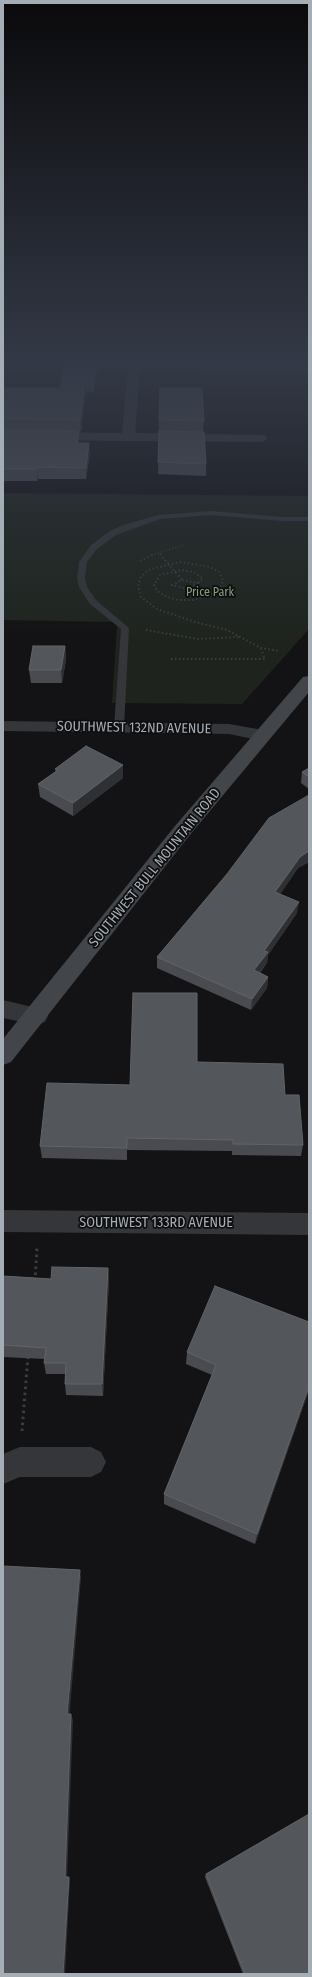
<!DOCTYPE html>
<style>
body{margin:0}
#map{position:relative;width:312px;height:1977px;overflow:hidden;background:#131315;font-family:"Fira Sans Condensed",sans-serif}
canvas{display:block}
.frame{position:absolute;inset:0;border:4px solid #a5adb5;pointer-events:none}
</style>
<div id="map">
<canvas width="312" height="1977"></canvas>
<div class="frame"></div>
</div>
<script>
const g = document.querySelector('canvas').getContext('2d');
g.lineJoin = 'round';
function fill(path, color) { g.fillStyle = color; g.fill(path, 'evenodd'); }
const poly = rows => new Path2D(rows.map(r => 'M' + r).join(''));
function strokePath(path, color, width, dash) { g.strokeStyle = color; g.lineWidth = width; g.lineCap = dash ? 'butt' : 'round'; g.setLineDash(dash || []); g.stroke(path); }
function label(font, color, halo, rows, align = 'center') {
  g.font = font + ' "Fira Sans Condensed",sans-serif'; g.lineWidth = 3.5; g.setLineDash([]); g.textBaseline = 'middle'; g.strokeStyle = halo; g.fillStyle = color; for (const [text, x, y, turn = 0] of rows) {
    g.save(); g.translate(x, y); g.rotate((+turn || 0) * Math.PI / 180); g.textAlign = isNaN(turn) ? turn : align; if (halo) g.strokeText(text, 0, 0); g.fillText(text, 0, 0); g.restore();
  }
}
fill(poly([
 [4,493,309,496,309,629,242,704,112,703,117,626,113,622,3,620]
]), '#1e241d');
strokePath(poly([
 [158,552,161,555],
 [152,555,184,545]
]), '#3a3d41', 1.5, [1, 2]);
strokePath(poly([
 [160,554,182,580],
 [140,561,154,554],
 [182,580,198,583,188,589,172,585,182,580],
 [198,583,203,579,194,572,182,570,160,575,154,585,157,591,167,597,178,600,193,600,214,593,221,587,223,580,219,572,210,567,180,562,148,570,141,577,138,586,141,597,157,609,195,622,227,630,261,648,280,651],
 [146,630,198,639,240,637],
 [171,659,265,659,261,649]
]), '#3a3d41', 2, [1.5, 2.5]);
strokePath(poly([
 [35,1281,37,1248],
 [22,1431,28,1356]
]), '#3a3d41', 3, [2.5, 3.5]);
fill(poly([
 [211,511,282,517,309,517,309,521,282,521,211,515,160,519,116,535,97,549,87,562,85,578,87,587,96,600,129,628,124,727,122,729,116,729,114,727,121,629,90,604,79,587,77,578,79,562,91,545,110,531,123,525,159,515,211,511]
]), '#34363a');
fill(poly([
 [82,362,309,365,309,373,140,370,135,433,265,435,267,438,265,441,260,442,3,440,3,432,122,433,128,369,88,366,82,362],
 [3,721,229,724,269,731,272,735,269,739,263,741,229,734,3,731,3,721],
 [3,1000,45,1010,48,1016,45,1022,37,1025,3,1018,3,1000],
 [3,1210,309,1213,309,1235,3,1232,3,1210],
 [20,1447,91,1447,101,1452,106,1462,101,1472,91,1477,20,1477,3,1484,3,1454,20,1447]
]), '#34363a');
fill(poly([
 [309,676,309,692,189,836,11,1062,3,1065,3,1039,175,826,303,677,309,676]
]), '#42464a');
fill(poly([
 [64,362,98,362,98,368,94,392,86,391,81,431,79,431,79,443,90,454,86,479,38,479,37,481,3,481,3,388,60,388],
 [159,420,204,421,203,432,206,464,206,476,158,474],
 [65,646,66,659,62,683,31,683,29,670],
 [123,765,123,778,73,816,40,797,38,784,56,772,55,769],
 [309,768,309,789,301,783,302,772],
 [309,795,309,862,298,868,280,894,297,913,268,955,267,963,260,973,268,977,267,988,251,1010,157,968,157,957],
 [197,1062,285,1095,303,1145,301,1156,232,1155,232,1151,127,1150,127,1160,42,1158,40,1146,130,1085],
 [108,1268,109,1280,103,1396,66,1395,65,1384,65,1374,46,1374,44,1363,45,1359,3,1357,3,1276,51,1279],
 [309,1322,309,1390,255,1544,164,1504,164,1494,212,1375,186,1364,187,1352],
 [206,1874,309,1974,243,1974,205,1877]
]), '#494b50');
fill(poly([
 [97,362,98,362,98,368,94,392,94,380],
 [85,380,86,391,81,431,80,420],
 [79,431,79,442,78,454,77,443],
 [89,443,90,454,86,479,86,468],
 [37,467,38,479,37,481],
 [65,646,66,659,62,683,61,670],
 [123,765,123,778,73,816,73,803],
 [309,851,309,862,298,868,274,904,275,892,300,857],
 [299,902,297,913,268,955,267,963,253,981,254,970,264,951],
 [268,977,267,988,251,1010,252,999],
 [108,1268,109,1280,103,1396,102,1384],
 [309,1386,309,1390,255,1544,257,1534],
 [80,1570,81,1578,69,1720,67,1714],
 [71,1714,73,1720,67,1880,65,1877],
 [69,1877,70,1880,65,1974,63,1974]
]), '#2f3034');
const building = poly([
 [64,362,97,362,94,380,85,380,80,420,3,419,3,388,60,388,64,362],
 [160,388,202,388,204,421,159,420,160,388],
 [3,430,79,431,77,443,89,443,86,468,37,467,37,469,3,469,3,430],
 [159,431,204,432,206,464,158,462,159,431],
 [33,646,65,646,61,670,29,670,33,646],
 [86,746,123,765,73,803,38,784,58,770,55,769,86,746],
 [309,768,309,777,302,772,309,768],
 [309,795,309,851,300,857,275,892,299,902,264,951,268,952,254,970,268,977,252,999,157,957,227,874,269,818,309,795],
 [133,993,197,993,197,1062,283,1064,285,1095,299,1095,303,1145,233,1144,233,1140,127,1138,127,1148,40,1146,47,1083,130,1085,133,993],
 [52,1267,108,1268,102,1384,65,1384,66,1363,44,1363,46,1348,3,1345,3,1276,51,1279,52,1267],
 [215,1286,309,1322,309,1386,257,1534,164,1494,216,1365,187,1352,215,1286],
 [3,1566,80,1570,67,1714,71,1714,65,1877,69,1877,63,1974,3,1974,3,1566],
 [309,1814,309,1974,245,1974,206,1874,309,1814]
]);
fill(building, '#53565b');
strokePath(building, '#606469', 1);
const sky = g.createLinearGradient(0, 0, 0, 639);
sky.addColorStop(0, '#0a0a0c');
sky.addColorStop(0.57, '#333946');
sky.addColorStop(1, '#33394600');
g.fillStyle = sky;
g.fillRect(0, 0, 312, 639);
label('12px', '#81a07c', '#0e0e10', [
 ["Price Park",210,593]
]);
label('14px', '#a5adb5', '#0e0e10', [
 ["SOUTHWEST 132ND AVENUE",134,728,1],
 ["SOUTHWEST BULL MOUNTAIN ROAD",155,868,-51],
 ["SOUTHWEST 133RD AVENUE",156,1223]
]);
</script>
